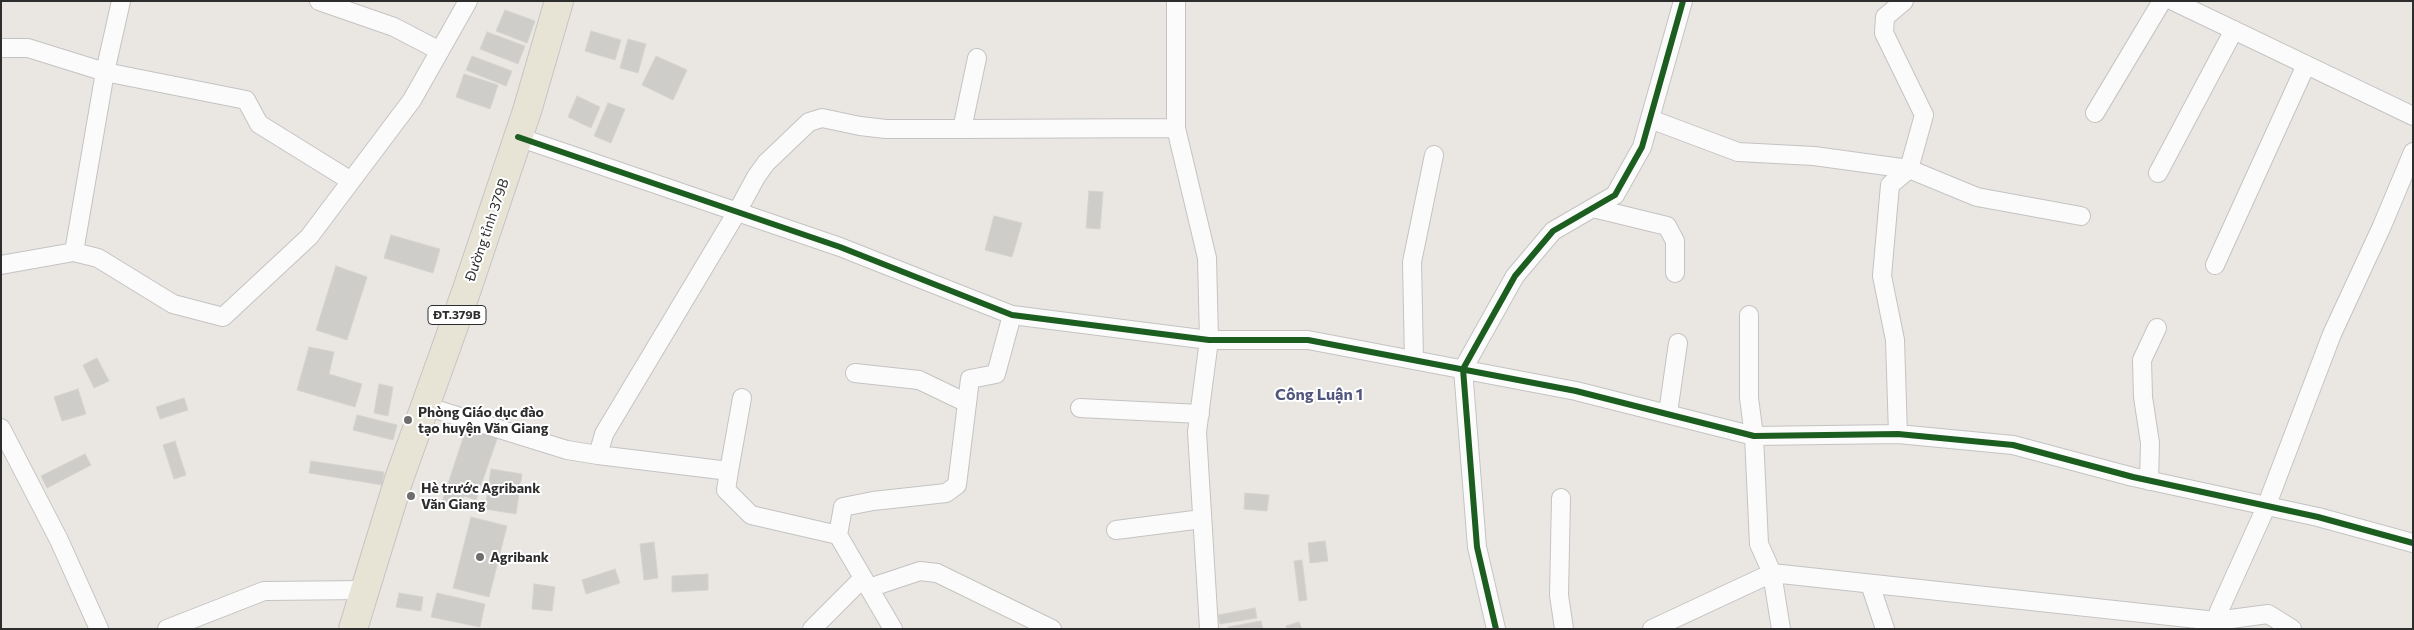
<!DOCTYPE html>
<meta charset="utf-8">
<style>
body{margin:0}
#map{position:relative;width:2414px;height:630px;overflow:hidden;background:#eae7e3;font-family:Commissioner,sans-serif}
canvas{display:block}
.frame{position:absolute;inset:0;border:2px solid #2d2d2d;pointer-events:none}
</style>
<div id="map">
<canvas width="2414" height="630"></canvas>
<div class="frame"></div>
</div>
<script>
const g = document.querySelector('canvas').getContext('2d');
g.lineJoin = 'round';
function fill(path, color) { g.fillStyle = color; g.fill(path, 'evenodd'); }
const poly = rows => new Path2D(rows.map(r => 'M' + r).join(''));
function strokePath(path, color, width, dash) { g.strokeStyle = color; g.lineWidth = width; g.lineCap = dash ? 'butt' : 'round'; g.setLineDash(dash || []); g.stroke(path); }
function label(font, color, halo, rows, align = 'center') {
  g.font = font + ' Commissioner,sans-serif'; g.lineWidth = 4; g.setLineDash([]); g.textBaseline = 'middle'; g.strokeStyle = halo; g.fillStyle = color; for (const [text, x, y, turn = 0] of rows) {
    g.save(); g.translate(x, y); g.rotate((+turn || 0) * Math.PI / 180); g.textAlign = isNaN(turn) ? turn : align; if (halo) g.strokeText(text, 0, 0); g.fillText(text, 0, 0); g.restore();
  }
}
const building = poly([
 [505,10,535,21,527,43,496,31,505,10],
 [591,31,621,40,615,60,585,51,591,31],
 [487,32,525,46,518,64,480,49,487,32],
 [628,39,646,44,638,73,620,68,628,39],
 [472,56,512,71,506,86,466,70,472,56],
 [656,56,687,70,673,100,642,85,656,56],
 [464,74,498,85,490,109,456,97,464,74],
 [577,96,600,107,591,128,568,117,577,96],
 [608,103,625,109,611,143,594,136,608,103],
 [1089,191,1103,192,1100,229,1086,228,1089,191],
 [994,216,1022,223,1012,257,985,250,994,216],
 [391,235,440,249,433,273,384,258,391,235],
 [336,266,367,277,347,340,316,330,336,266],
 [309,347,334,352,329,374,362,384,355,407,297,390,309,347],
 [97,358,109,381,94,388,83,365,97,358],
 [379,384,393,387,388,416,374,413,379,384],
 [78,389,86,414,62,421,54,397,78,389],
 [184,398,188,410,160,419,156,407,184,398],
 [357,415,397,425,393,440,353,430,357,415],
 [467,426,498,436,476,500,464,496,460,507,442,502,467,426],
 [175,441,186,475,174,479,163,445,175,441],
 [85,454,91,465,47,488,41,476,85,454],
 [311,461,384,472,382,485,309,473,311,461],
 [491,469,522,474,516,514,485,509,491,469],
 [1245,493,1269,495,1267,511,1244,509,1245,493],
 [471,517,507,526,489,597,453,588,471,517],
 [1325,541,1328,561,1310,563,1308,543,1325,541],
 [654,542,658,578,644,580,640,544,654,542],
 [1302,560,1307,600,1299,601,1294,561,1302,560],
 [615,569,620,583,586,594,582,580,615,569],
 [708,574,708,590,672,592,672,576,708,574],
 [534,584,555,587,552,611,532,609,534,584],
 [399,593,423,597,421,611,396,607,399,593],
 [437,593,485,604,480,627,431,617,437,593],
 [1255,608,1257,618,1220,624,1218,615,1255,608],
 [1261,621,1263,629,1228,629,1228,627,1261,621],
 [1299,622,1302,629,1287,629,1286,626,1299,622]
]);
fill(building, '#cfcdca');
strokePath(building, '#d5d3cf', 1);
const street = poly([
 [319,1,394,27,440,51],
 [1176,1,1176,128,1207,258,1209,340,1197,432,1209,629],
 [2173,1,2413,116],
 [1,48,28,48,105,72,246,100,259,124,351,181],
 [977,58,962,129,1176,128],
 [2095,113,2162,1],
 [1650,119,1738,152,1814,156,1909,169,1977,197,2081,216],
 [518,137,840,247,1012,315,1209,340,1308,340,1576,391,1754,436,1898,434,2013,445,2133,477,2318,517,2413,543],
 [2158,173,2234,30],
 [1593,208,1667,226,1675,241,1675,273],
 [74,252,105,72,121,1],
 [1,265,74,252,98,258,173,304,223,317,309,237,412,100,468,1],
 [2215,265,2306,65],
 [1749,315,1749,398,1754,436,1759,544,1772,573,1781,629],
 [1414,360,1412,262,1434,155],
 [855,373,919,380,967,403],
 [425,406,567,450,598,455,729,471,726,490,751,515,838,535,893,629],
 [1080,408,1200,414],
 [1668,413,1678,343],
 [1,428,59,540,99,629],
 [1898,434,1895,340,1882,276,1890,185,1909,169,1924,115,1884,33,1885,17,1904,1],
 [598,455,604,434,737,212,756,177,766,163,809,122,822,118,860,126,886,129,962,129],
 [729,471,742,398],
 [2149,481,2150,443,2143,397,2142,360,2157,328],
 [1561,498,1559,595,1564,629],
 [1116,530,1202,519],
 [838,535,843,507,873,501,946,493,957,485,970,379,996,374,1012,315],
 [1870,584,1885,629],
 [869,588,920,571,937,573,1052,629],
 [167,629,264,591,364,590],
 [812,629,863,578],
 [1496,629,1477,547,1463,369,1515,276,1553,231,1615,195,1642,147,1683,1],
 [1652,629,1772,573,2216,621,2268,614,2292,629],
 [2214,629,2219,611,2266,507,2332,334,2382,226,2413,152]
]);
const primary = poly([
 [353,629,399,479,466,292,527,111,559,1]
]);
strokePath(street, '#c4c3c3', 20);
strokePath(primary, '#c6c4c3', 30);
strokePath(street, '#fcfbfb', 18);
strokePath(primary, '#e7e4d6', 28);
strokePath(poly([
 [518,137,840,247,1012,315,1209,340,1308,340,1576,391,1754,436,1898,434,2013,445,2133,477,2318,517,2413,543],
 [1496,629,1477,547,1463,369,1515,276,1553,231,1615,195,1642,147,1683,1]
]), '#1b5e20', 6);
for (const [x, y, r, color] of [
 [408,420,5,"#6f6e6d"],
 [411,496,5,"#6f6e6d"],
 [480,557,5,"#6f6e6d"]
]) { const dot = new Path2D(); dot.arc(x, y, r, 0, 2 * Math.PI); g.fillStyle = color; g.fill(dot); strokePath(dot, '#fff', 2); }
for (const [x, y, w] of [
 [457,315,58]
]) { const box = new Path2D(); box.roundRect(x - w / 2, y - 9.5, w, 19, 4); g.fillStyle = '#fff'; g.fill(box); strokePath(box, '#2d2d2d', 1); }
label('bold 12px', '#2d2d2d', null, [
 ["ĐT.379B",457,315]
]);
label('14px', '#2d2d2d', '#fff', [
 ["Đường tỉnh 379B",487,230,-71]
]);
label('bold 14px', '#2d2d2d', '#fff', [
 ["Phòng Giáo dục đào",418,412],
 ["tạo huyện Văn Giang",418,428],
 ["Hè trước Agribank",421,488],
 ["Văn Giang",421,504],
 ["Agribank",490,557]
], 'left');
label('bold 16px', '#4f557c', '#fff', [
 ["Công Luận 1",1319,395]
]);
</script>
